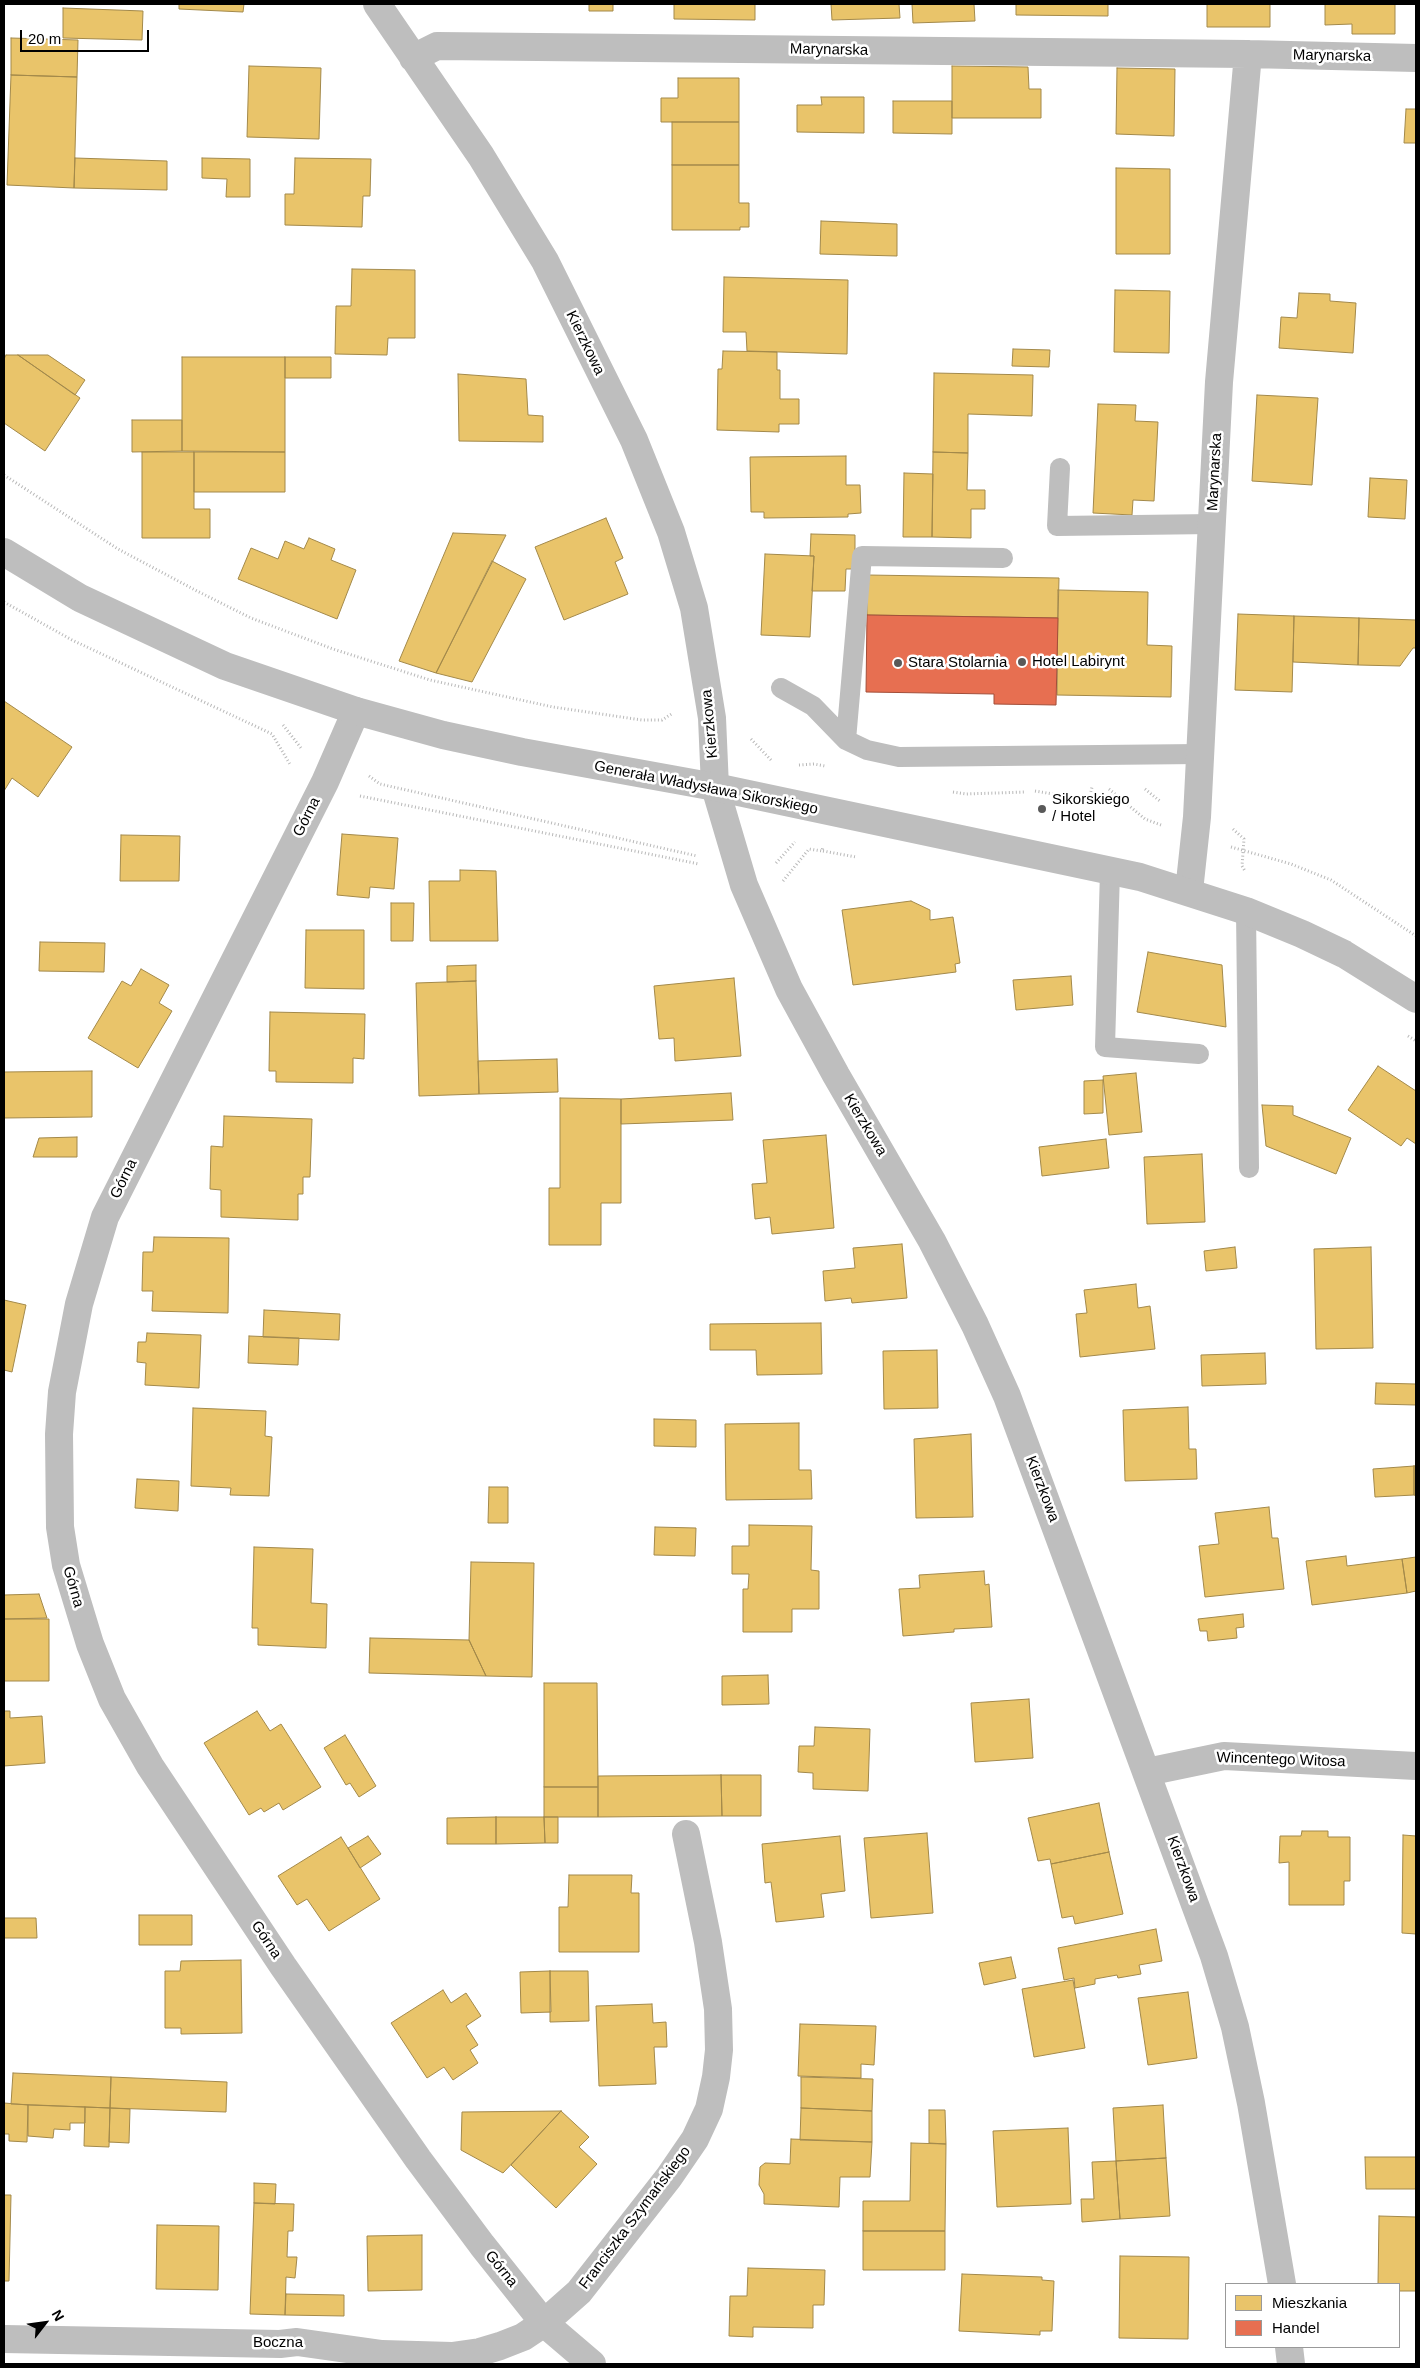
<!DOCTYPE html>
<meta charset="utf-8">
<style>
body{margin:0}
#map{position:relative;width:1420px;height:2368px;overflow:hidden;background:#fff;font-family:Helvetica,sans-serif}
canvas{display:block}
.frame{position:absolute;inset:0;border:5px solid #000;pointer-events:none}
.legend{position:absolute;left:1225px;top:2283px;width:175px;height:65px;box-sizing:border-box;background:#fff;border:1px solid #999;margin:0;padding:6px 9px;list-style:none;font-size:15px;color:#000}
.legend li{display:flex;align-items:center;gap:10px;height:25px}
.legend b{width:25px;border:1px solid #999}
.north{position:absolute;left:20px;top:2298px;width:50px;height:50px;-webkit-text-stroke:4px #fff;paint-order:stroke;rotate:60deg;font-size:14px;font-weight:700;line-height:20px;text-align:center;color:#000}
.north::after{content:'';display:block;margin:auto;width:18px;height:22px;background:#000;clip-path:polygon(50% 0,100% 100%,50% 72%,0 100%)}
.scale{position:absolute;left:20px;top:30px;width:129px;height:22px;box-sizing:border-box;border:2px solid #000;border-top:0;padding-left:6px;font-size:15px;line-height:18px;white-space:nowrap;color:#000;-webkit-text-stroke:4px #fff;paint-order:stroke}
</style>
<div id="map">
<canvas width="1420" height="2368"></canvas>
<div class="frame"></div>
<ul class="legend">
<li><b style="height:14px;background:#e9c46a"></b>Mieszkania</li>
<li><b style="height:14px;background:#e76f51"></b>Handel</li>
</ul>
<div class="north">N</div>
<div class="scale">20 m</div>
</div>
<script>
const g = document.querySelector('canvas').getContext('2d');
g.lineJoin = 'round';
function fill(path, color) { g.fillStyle = color; g.fill(path, 'evenodd'); }
const poly = rows => new Path2D(rows.map(r => 'M' + r).join(''));
function strokePath(path, color, width, dash) { g.strokeStyle = color; g.lineWidth = width; g.lineCap = dash ? 'butt' : 'round'; g.setLineDash(dash || []); g.stroke(path); }
function label(font, color, halo, rows, align = 'center') {
  g.font = font + ' Helvetica,sans-serif'; g.lineWidth = 5; g.setLineDash([]); g.textBaseline = 'middle'; g.strokeStyle = halo; g.fillStyle = color; for (const [text, x, y, turn = 0] of rows) {
    g.save(); g.translate(x, y); g.rotate((+turn || 0) * Math.PI / 180); g.textAlign = isNaN(turn) ? turn : align; if (halo) g.strokeText(text, 0, 0); g.fillText(text, 0, 0); g.restore();
  }
}
const homes = poly([
 [179,4,244,4,243,12,179,9,179,4],
 [589,4,613,4,613,11,589,11,589,4],
 [674,4,755,4,755,20,674,19,674,4],
 [831,4,899,4,900,18,832,20,831,4],
 [912,4,974,4,975,21,913,23,912,4],
 [1016,4,1108,4,1108,16,1016,15,1016,4],
 [1207,4,1270,4,1270,27,1207,27,1207,4],
 [1325,4,1395,4,1395,34,1352,34,1352,24,1325,25,1325,4],
 [63,8,143,11,142,40,63,38,63,8],
 [11,38,78,40,77,77,11,75,11,38],
 [249,66,321,68,319,139,247,137,249,66],
 [952,66,1028,67,1029,89,1041,89,1041,118,952,118,952,66],
 [1117,68,1175,69,1174,136,1116,134,1117,68],
 [11,75,77,77,74,188,7,185,11,75],
 [678,78,739,78,739,122,661,122,661,98,678,98,678,78],
 [821,97,864,97,864,133,797,132,797,105,822,105,821,97],
 [893,101,952,101,952,134,893,133,893,101],
 [1406,109,1416,109,1416,143,1404,143,1406,109],
 [672,122,739,122,739,165,672,165,672,122],
 [75,158,167,161,167,190,74,188,75,158],
 [202,158,250,159,250,197,226,197,227,179,202,178,202,158],
 [295,158,371,159,370,196,363,196,362,227,285,225,285,194,294,194,295,158],
 [672,165,739,165,739,203,749,203,749,227,740,227,740,230,672,230,672,165],
 [1116,168,1170,169,1170,254,1116,254,1116,168],
 [821,221,897,224,897,256,820,254,821,221],
 [352,269,415,270,415,338,388,338,387,355,335,354,336,306,351,306,352,269],
 [724,277,848,280,847,354,747,351,746,332,723,332,724,277],
 [1115,290,1170,291,1169,353,1114,352,1115,290],
 [1299,293,1330,294,1330,301,1356,303,1353,353,1279,348,1281,317,1297,318,1299,293],
 [1013,349,1050,350,1049,367,1012,366,1013,349],
 [723,351,777,352,777,370,780,370,780,399,799,399,799,424,779,424,779,432,717,430,718,369,722,369,723,351],
 [6,355,18,355,80,398,45,451,4,423,4,359,6,355],
 [18,355,48,355,85,380,75,395,18,355],
 [182,357,285,357,285,452,182,451,182,357],
 [285,357,331,357,331,378,285,378,285,357],
 [934,373,1033,375,1032,416,968,414,968,453,933,452,934,373],
 [458,374,526,379,528,415,543,416,543,442,459,441,458,374],
 [1257,395,1318,398,1312,485,1252,481,1257,395],
 [1098,404,1136,405,1135,421,1158,422,1154,501,1133,500,1132,515,1093,513,1098,404],
 [132,420,182,420,182,451,132,452,132,420],
 [142,452,194,452,194,509,210,509,210,538,142,538,142,452],
 [194,452,285,452,285,492,194,492,194,452],
 [933,452,968,453,967,490,985,490,985,509,971,509,971,538,932,537,933,452],
 [846,456,846,485,860,485,861,513,848,514,848,517,764,518,764,512,751,512,750,457,846,456],
 [904,473,933,474,932,537,903,537,904,473],
 [1370,478,1407,480,1405,519,1368,517,1370,478],
 [606,518,623,558,615,562,628,594,564,620,535,547,606,518],
 [453,533,506,535,436,673,399,661,453,533],
 [811,534,855,535,855,569,846,569,845,591,812,591,814,556,810,556,811,534],
 [309,538,335,549,331,560,356,570,337,619,238,579,251,548,278,559,285,541,304,549,309,538],
 [765,554,814,556,810,637,761,635,765,554],
 [492,561,526,579,472,682,436,673,492,561],
 [867,575,1059,578,1058,618,867,615,867,575],
 [1058,590,1148,592,1147,645,1172,646,1171,697,1057,695,1058,590],
 [1238,614,1294,616,1292,692,1235,690,1238,614],
 [1294,616,1359,618,1358,665,1293,662,1294,616],
 [1359,618,1416,620,1416,648,1413,648,1400,666,1358,665,1359,618],
 [4,701,72,747,38,797,12,778,4,791,4,701],
 [342,834,398,838,394,889,370,887,369,898,337,895,342,834],
 [121,835,180,836,179,881,120,881,121,835],
 [460,870,496,871,498,941,430,941,429,881,460,881,460,870],
 [911,901,930,910,930,920,953,917,960,963,955,964,956,972,853,985,842,910,911,901],
 [391,903,414,903,413,941,391,941,391,903],
 [306,930,364,930,364,989,305,988,306,930],
 [40,942,105,943,104,972,39,971,40,942],
 [1148,952,1222,965,1226,1027,1137,1012,1148,952],
 [476,965,476,981,447,982,447,966,476,965],
 [141,969,169,985,159,1003,172,1011,138,1068,88,1038,122,981,131,986,141,969],
 [1071,976,1073,1005,1016,1010,1013,980,1071,976],
 [734,978,741,1056,675,1061,674,1038,659,1039,654,986,734,978],
 [476,981,479,1094,419,1096,416,983,476,981],
 [270,1012,365,1014,364,1059,353,1058,353,1083,276,1082,276,1071,269,1071,270,1012],
 [557,1059,558,1092,479,1094,478,1061,557,1059],
 [1378,1066,1416,1091,1416,1144,1407,1138,1401,1146,1348,1110,1378,1066],
 [92,1071,92,1117,4,1118,4,1072,92,1071],
 [1136,1073,1142,1132,1109,1135,1103,1076,1136,1073],
 [1103,1080,1103,1113,1084,1114,1084,1081,1103,1080],
 [731,1093,733,1120,621,1124,621,1099,731,1093],
 [560,1098,621,1099,621,1203,601,1203,601,1245,549,1245,549,1188,560,1188,560,1098],
 [1262,1105,1293,1106,1293,1115,1351,1138,1336,1174,1266,1146,1262,1105],
 [224,1116,312,1119,310,1177,303,1177,303,1194,298,1194,298,1220,221,1217,221,1190,210,1189,211,1146,223,1147,224,1116],
 [826,1135,834,1228,772,1234,770,1217,755,1219,752,1184,767,1183,763,1140,826,1135],
 [77,1137,77,1157,33,1157,39,1138,77,1137],
 [1106,1139,1109,1168,1042,1176,1039,1147,1106,1139],
 [1202,1154,1205,1222,1147,1224,1144,1157,1202,1154],
 [154,1237,229,1238,228,1313,152,1311,153,1291,142,1291,143,1252,153,1252,154,1237],
 [902,1244,907,1298,852,1303,851,1298,825,1301,823,1271,855,1268,853,1248,902,1244],
 [1235,1247,1237,1268,1206,1271,1204,1251,1235,1247],
 [1371,1247,1373,1348,1316,1349,1314,1249,1371,1247],
 [1136,1284,1138,1308,1150,1306,1155,1349,1080,1357,1076,1314,1087,1313,1084,1290,1136,1284],
 [4,1300,26,1305,12,1372,4,1370,4,1300],
 [264,1310,340,1314,339,1340,263,1337,264,1310],
 [821,1323,822,1374,757,1375,756,1350,710,1350,710,1324,821,1323],
 [147,1333,201,1335,199,1388,145,1385,146,1363,137,1362,138,1342,146,1342,147,1333],
 [249,1336,299,1338,298,1365,248,1363,249,1336],
 [937,1350,938,1408,884,1409,883,1351,937,1350],
 [1265,1353,1266,1384,1202,1386,1201,1355,1265,1353],
 [1376,1383,1416,1384,1416,1405,1375,1404,1376,1383],
 [1188,1407,1189,1449,1196,1449,1197,1479,1125,1481,1123,1410,1188,1407],
 [193,1408,266,1411,265,1436,272,1437,269,1496,230,1495,231,1488,191,1486,193,1408],
 [654,1419,696,1420,696,1447,654,1446,654,1419],
 [799,1423,799,1470,811,1470,812,1499,726,1500,725,1424,799,1423],
 [971,1434,973,1517,916,1518,914,1439,971,1434],
 [1414,1466,1414,1495,1375,1497,1373,1469,1414,1466],
 [1414,1466,1416,1466,1416,1496,1414,1495,1414,1466],
 [137,1479,179,1481,178,1511,135,1508,137,1479],
 [489,1487,508,1487,508,1523,488,1523,489,1487],
 [1269,1507,1272,1538,1278,1538,1284,1589,1205,1597,1199,1546,1219,1544,1215,1513,1269,1507],
 [749,1525,812,1526,811,1570,819,1571,819,1609,792,1609,792,1632,743,1632,743,1589,748,1589,749,1574,732,1574,732,1546,749,1546,749,1525],
 [655,1527,696,1528,695,1556,654,1555,655,1527],
 [254,1547,313,1549,311,1603,327,1604,326,1648,258,1645,258,1628,252,1628,254,1547],
 [1346,1556,1347,1566,1402,1559,1407,1593,1312,1605,1306,1561,1346,1556],
 [1416,1557,1416,1591,1407,1593,1402,1559,1416,1557],
 [471,1562,534,1563,532,1677,486,1676,469,1640,471,1562],
 [984,1571,985,1585,989,1584,992,1627,954,1629,954,1632,903,1636,899,1589,920,1588,919,1575,984,1571],
 [39,1594,47,1618,4,1619,4,1595,39,1594],
 [1243,1614,1244,1627,1236,1628,1237,1638,1208,1641,1207,1631,1200,1631,1198,1619,1243,1614],
 [4,1619,49,1619,49,1681,4,1681,4,1619],
 [370,1638,469,1640,486,1676,369,1673,370,1638],
 [768,1675,769,1704,722,1705,722,1676,768,1675],
 [544,1683,597,1683,598,1787,544,1787,544,1683],
 [1029,1699,1033,1758,975,1762,971,1703,1029,1699],
 [4,1711,10,1711,10,1718,42,1716,45,1763,4,1766,4,1711],
 [257,1711,270,1731,281,1724,321,1787,283,1810,279,1803,264,1812,261,1808,249,1815,204,1743,257,1711],
 [815,1727,870,1729,868,1791,813,1789,813,1773,798,1772,799,1746,814,1746,815,1727],
 [345,1735,376,1786,359,1797,350,1783,346,1785,324,1748,345,1735],
 [721,1775,761,1775,761,1816,722,1816,721,1775],
 [721,1775,722,1816,598,1817,598,1776,721,1775],
 [544,1787,598,1787,598,1817,544,1817,544,1787],
 [1099,1803,1109,1852,1051,1864,1050,1859,1038,1861,1028,1818,1099,1803],
 [496,1817,496,1844,447,1844,447,1818,496,1817],
 [496,1817,544,1817,545,1843,496,1844,496,1817],
 [544,1817,558,1817,558,1843,545,1843,544,1817],
 [1302,1831,1328,1831,1328,1837,1350,1837,1350,1881,1344,1881,1344,1905,1289,1905,1289,1862,1279,1863,1280,1836,1301,1836,1302,1831],
 [927,1833,933,1913,871,1918,864,1838,927,1833],
 [1403,1835,1416,1836,1416,1934,1402,1933,1403,1835],
 [368,1836,381,1854,360,1868,348,1848,368,1836],
 [840,1836,845,1891,821,1894,824,1917,776,1922,771,1882,765,1883,762,1844,840,1836],
 [341,1837,380,1899,329,1931,307,1899,297,1905,278,1876,341,1837],
 [1109,1852,1123,1914,1075,1924,1073,1916,1062,1918,1051,1864,1109,1852],
 [569,1875,632,1875,631,1893,639,1893,639,1952,559,1952,559,1907,568,1907,569,1875],
 [139,1915,192,1915,192,1945,139,1945,139,1915],
 [4,1918,36,1918,37,1938,4,1938,4,1918],
 [1156,1929,1162,1961,1139,1965,1141,1974,1118,1978,1117,1975,1095,1979,1095,1984,1075,1988,1074,1978,1064,1980,1058,1948,1156,1929],
 [1011,1957,1016,1978,984,1985,979,1963,1011,1957],
 [241,1960,242,2033,181,2034,181,2028,165,2028,165,1971,180,1971,181,1961,241,1960],
 [550,1971,551,2012,521,2013,520,1972,550,1971],
 [550,1971,588,1971,589,2021,550,2022,550,1971],
 [1073,1980,1085,2048,1034,2057,1022,1989,1073,1980],
 [443,1990,451,2003,466,1993,481,2016,466,2026,478,2045,470,2050,478,2063,453,2080,444,2067,427,2078,391,2023,443,1990],
 [1188,1992,1197,2058,1148,2065,1138,1998,1188,1992],
 [652,2004,653,2023,666,2022,667,2047,654,2047,656,2084,599,2086,596,2006,652,2004],
 [800,2024,876,2026,874,2065,861,2064,861,2078,798,2076,800,2024],
 [13,2073,111,2077,110,2108,11,2104,13,2073],
 [111,2077,227,2082,226,2112,110,2108,111,2077],
 [801,2077,873,2079,872,2111,801,2108,801,2077],
 [4,2103,28,2105,27,2142,9,2141,9,2134,4,2134,4,2103],
 [28,2105,85,2107,85,2123,70,2123,70,2130,54,2129,53,2138,28,2136,28,2105],
 [1163,2105,1166,2158,1116,2161,1113,2108,1163,2105],
 [85,2107,110,2108,109,2147,84,2146,85,2107],
 [110,2108,130,2109,129,2143,109,2142,110,2108],
 [801,2108,872,2111,872,2142,800,2140,801,2108],
 [929,2110,945,2110,946,2144,929,2143,929,2110],
 [561,2111,589,2137,579,2147,597,2164,556,2208,511,2165,561,2111],
 [561,2111,503,2173,461,2150,462,2112,561,2111],
 [1068,2128,1071,2204,997,2207,993,2131,1068,2128],
 [791,2139,872,2142,870,2177,840,2177,839,2207,764,2204,764,2194,759,2185,760,2167,765,2163,790,2164,791,2139],
 [911,2143,946,2144,945,2231,863,2231,863,2201,910,2201,911,2143],
 [1365,2157,1416,2157,1416,2189,1366,2189,1365,2157],
 [1166,2158,1170,2216,1120,2219,1116,2161,1166,2158],
 [1116,2161,1120,2219,1082,2222,1081,2199,1094,2199,1092,2162,1116,2161],
 [254,2183,276,2184,275,2204,254,2203,254,2183],
 [4,2195,11,2195,9,2281,4,2281,4,2195],
 [254,2203,294,2204,293,2231,288,2231,287,2257,297,2257,295,2278,286,2277,285,2315,250,2314,254,2203],
 [1379,2216,1416,2217,1416,2291,1399,2291,1399,2284,1378,2284,1379,2216],
 [157,2225,219,2226,218,2290,156,2289,157,2225],
 [863,2231,945,2231,945,2270,863,2270,863,2231],
 [422,2235,422,2290,368,2291,367,2236,422,2235],
 [1120,2256,1189,2257,1188,2339,1119,2338,1120,2256],
 [748,2268,825,2270,824,2305,813,2305,813,2328,753,2327,753,2337,729,2336,730,2296,747,2296,748,2268],
 [962,2274,1042,2277,1042,2280,1054,2281,1052,2331,1040,2331,1040,2335,959,2331,962,2274],
 [286,2294,344,2295,344,2316,285,2315,286,2294]
]);
fill(homes, '#e9c46a');
strokePath(homes, '#a3894a', 1);
const shops = poly([
 [867,615,1058,618,1056,705,994,704,994,694,866,692,867,615]
]);
fill(shops, '#e76f51');
strokePath(shops, '#a24e39', 1);
strokePath(poly([
 [4,475,118,549,197,591,251,618,333,649,430,680,553,707,642,720,662,720,673,713],
 [4,602,72,640,272,734,291,766],
 [283,725,301,748],
 [751,739,771,760],
 [799,765,814,764,825,766],
 [369,776,380,784,697,856],
 [1109,789,1145,819,1161,825],
 [1145,789,1161,802],
 [1035,791,1089,800,1092,787],
 [953,792,966,794,1026,792],
 [360,796,699,864],
 [1233,829,1244,839,1242,866,1245,871],
 [1231,847,1291,864,1331,880,1416,936],
 [823,851,856,857],
 [776,863,795,842],
 [783,881,809,849,822,851,823,847],
 [1408,1036,1416,1041]
]), '#b8b8b8', 3, [1, 2.5]);
strokePath(poly([
 [1060,468,1057,526,1213,524],
 [781,688,813,706,846,740,867,750,899,757,1199,754],
 [846,740,862,556,1003,558],
 [1110,871,1105,1047,1199,1054],
 [1246,911,1249,1168]
]), '#bebebe', 20);
strokePath(poly([
 [377,4,481,156,545,261,634,440,671,532,694,608,712,718,715,787,744,885,789,989,836,1075,932,1241,975,1325,1007,1396,1214,1956,1235,2027,1251,2103,1282,2284],
 [413,58,437,46,1248,54,1416,58],
 [356,711,325,782,105,1217,79,1304,62,1392,59,1434,60,1527,66,1565,90,1644,112,1699,150,1766,283,1966,418,2159,482,2245,544,2323,592,2364],
 [1189,891,1197,817,1219,382,1248,54],
 [1147,1772,1224,1756,1416,1766],
 [4,2339,280,2344,297,2342,382,2354,452,2356,480,2352,500,2346,523,2337,544,2323,579,2292,669,2177,695,2139,709,2109,716,2077,719,2050,718,2009,708,1942,686,1834],
 [1289,2347,1291,2364]
]), '#bebebe', 28);
strokePath(poly([
 [4,552,80,598,225,666,356,711,443,735,522,752,715,787,1140,877,1246,911,1302,934,1344,954,1416,999]
]), '#bebebe', 28);
for (const [x, y, r, color] of [
 [1022,662,5,"#595959"],
 [898,663,5,"#595959"],
 [1042,809,5,"#595959"]
]) { const dot = new Path2D(); dot.arc(x, y, r, 0, 2 * Math.PI); g.fillStyle = color; g.fill(dot); strokePath(dot, '#fff', 2); }
label('15px', '#000', '#fff', [
 ["Marynarska",829,50,1],
 ["Marynarska",1332,56,1],
 ["Kierzkowa",585,343,64],
 ["Marynarska",1215,472,-87],
 ["Kierzkowa",710,724,-95],
 ["Generała Władysława Sikorskiego",706,788,11],
 ["Górna",307,817,-63],
 ["Kierzkowa",865,1125,59],
 ["Górna",124,1179,-64],
 ["Kierzkowa",1042,1489,69],
 ["Górna",73,1587,74],
 ["Wincentego Witosa",1281,1760,2],
 ["Kierzkowa",1183,1869,70],
 ["Górna",266,1940,56],
 ["Franciszka Szymańskiego",635,2218,-53],
 ["Górna",501,2269,51],
 ["Boczna",278,2343]
]);
label('15px', '#000', '#fff', [
 ["Hotel Labirynt",1032,662],
 ["Stara Stolarnia",908,663],
 ["Sikorskiego",1052,800],
 ["/ Hotel",1052,817]
], 'left');
</script>
